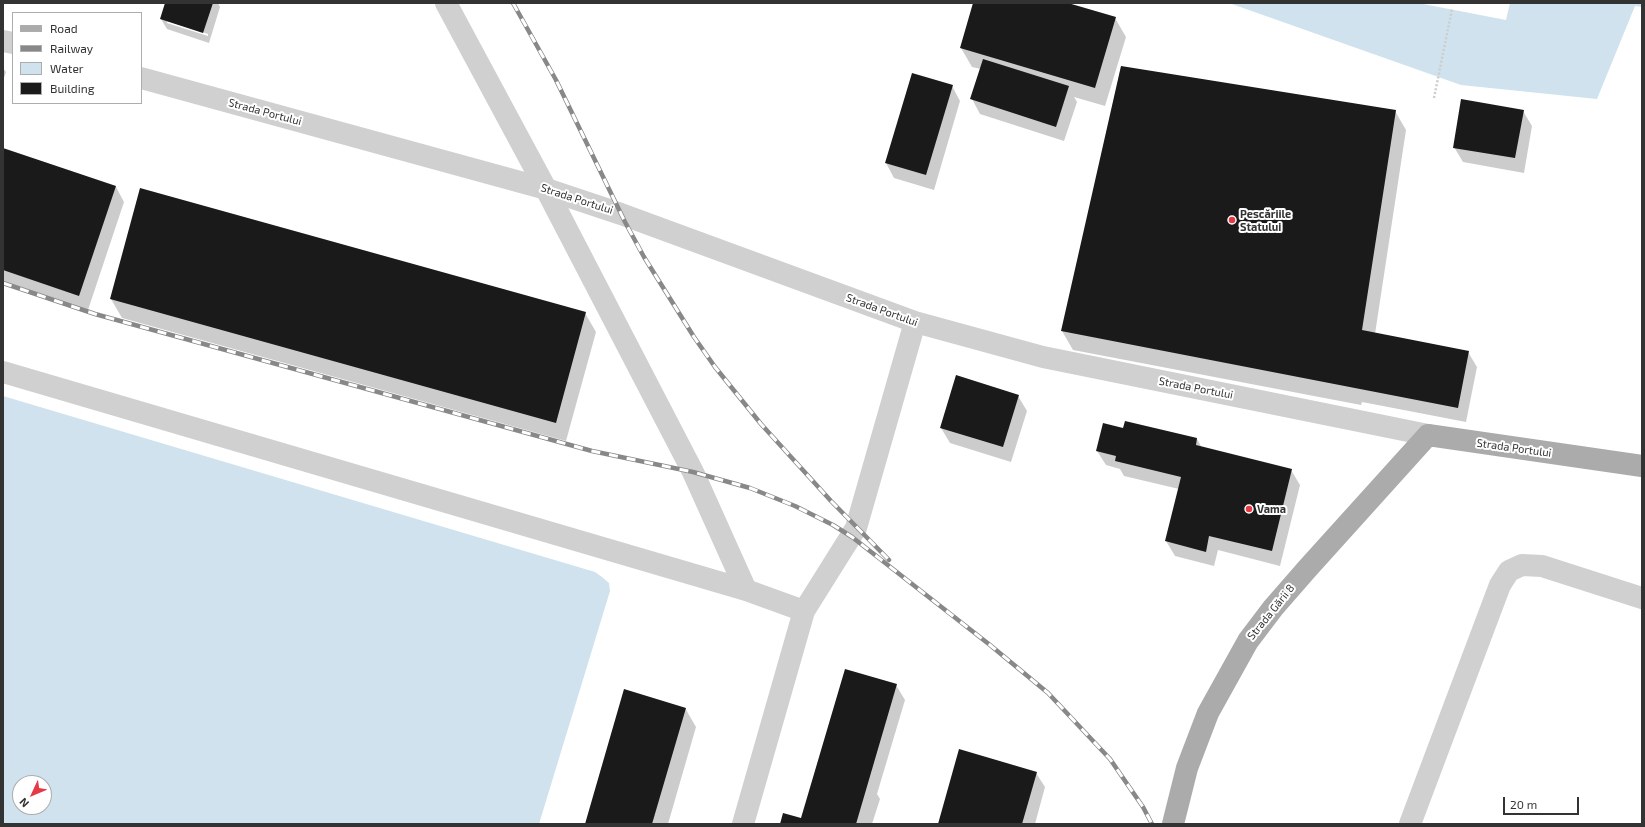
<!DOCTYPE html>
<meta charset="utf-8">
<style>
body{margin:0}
#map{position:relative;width:1645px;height:827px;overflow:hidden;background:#fff;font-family:"Exo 2",sans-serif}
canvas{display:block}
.frame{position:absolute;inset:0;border:4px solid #333;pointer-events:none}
.legend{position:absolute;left:12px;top:12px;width:130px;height:92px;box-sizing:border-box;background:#fff;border:1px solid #adadad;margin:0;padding:5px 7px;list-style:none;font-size:12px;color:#333}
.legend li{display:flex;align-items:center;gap:8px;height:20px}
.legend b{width:20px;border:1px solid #adadad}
.north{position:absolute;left:12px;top:775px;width:40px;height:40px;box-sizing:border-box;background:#fff;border:1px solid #adadad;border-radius:50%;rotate:226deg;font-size:11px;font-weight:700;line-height:16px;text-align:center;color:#333}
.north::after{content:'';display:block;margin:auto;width:14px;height:18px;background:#e63946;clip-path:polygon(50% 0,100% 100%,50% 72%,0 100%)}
.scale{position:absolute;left:1503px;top:797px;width:76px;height:18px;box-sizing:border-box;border:2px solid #333;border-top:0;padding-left:5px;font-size:12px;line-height:14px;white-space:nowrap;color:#333;-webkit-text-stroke:3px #fff;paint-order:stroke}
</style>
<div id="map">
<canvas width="1645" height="827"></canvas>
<div class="frame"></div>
<ul class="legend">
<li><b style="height:5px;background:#ababab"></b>Road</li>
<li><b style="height:5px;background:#888"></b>Railway</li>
<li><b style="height:11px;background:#cfe2ee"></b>Water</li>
<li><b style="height:11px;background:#1a1a1a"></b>Building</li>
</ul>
<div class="north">N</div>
<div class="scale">20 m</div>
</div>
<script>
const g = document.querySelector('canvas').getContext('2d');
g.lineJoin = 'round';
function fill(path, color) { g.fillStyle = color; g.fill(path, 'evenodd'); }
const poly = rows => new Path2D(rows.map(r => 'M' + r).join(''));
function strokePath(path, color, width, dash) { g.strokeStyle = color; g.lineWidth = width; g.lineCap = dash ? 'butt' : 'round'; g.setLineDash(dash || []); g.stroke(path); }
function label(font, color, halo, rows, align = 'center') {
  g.font = font + ' "Exo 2",sans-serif'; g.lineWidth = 4; g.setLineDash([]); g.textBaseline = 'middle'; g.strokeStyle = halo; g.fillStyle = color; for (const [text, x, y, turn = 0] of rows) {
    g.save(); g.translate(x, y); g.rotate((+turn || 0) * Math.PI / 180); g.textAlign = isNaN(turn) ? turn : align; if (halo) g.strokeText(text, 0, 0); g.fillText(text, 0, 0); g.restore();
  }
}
fill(poly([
 [1229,3,1642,3,1642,7,1635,6,1597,99,1461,85],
 [3,396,595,572,602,577,609,583,610,591,539,824,3,824],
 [20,783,44,783,44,807,20,807]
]), '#cfe2ee');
fill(poly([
 [1418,3,1510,3,1506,20]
]), '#fff');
fill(poly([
 [166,3,218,3,220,7,209,43,167,29,161,19],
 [167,21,208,34,208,36,167,23],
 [974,3,1065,3,1115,18,1126,37,1105,106,1074,97,1077,102,1064,141,980,114,972,99,981,69,972,67,961,48],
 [1121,67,1395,111,1406,130,1375,334,1468,352,1477,367,1466,422,1362,402,1361,405,1073,350,1062,331],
 [3,68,6,72,3,81],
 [952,86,960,101,934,190,894,178,886,163],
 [1523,111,1532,126,1524,173,1463,162,1454,147],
 [3,149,116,187,124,202,88,310,3,281],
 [111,299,585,313,596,332,566,441,122,318],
 [1018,396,1027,411,1011,462,950,443,941,428],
 [1124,429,1197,439,1202,448,1291,470,1300,485,1280,566,1218,550,1214,566,1175,556,1166,541,1179,489,1124,476,1120,469,1106,465,1097,451],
 [896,685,905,700,877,794,880,799,872,824,781,824,802,820],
 [685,708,696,727,668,824,586,824],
 [1036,773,1045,787,1035,824,939,824]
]), '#0003');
fill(poly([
 [165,3,213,3,203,33,160,19],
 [973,3,1068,3,1116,17,1095,88,960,48],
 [983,59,1069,86,1056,127,970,99],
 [1121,66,1396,110,1362,330,1469,351,1458,408,1061,331],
 [912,73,953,85,926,175,885,163],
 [1461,99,1524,110,1515,158,1453,148],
 [3,148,116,186,79,296,3,270],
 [140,188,586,312,556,423,110,299],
 [956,375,1019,395,1003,447,940,428],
 [1125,421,1197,438,1196,445,1292,469,1272,551,1209,536,1206,552,1165,541,1181,477,1115,461,1116,456,1096,451,1103,423,1123,428],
 [845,669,897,684,856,824,780,824,783,813,801,818],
 [624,689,686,708,652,824,585,824],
 [959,749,1037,772,1022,824,938,824]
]), '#1a1a1a');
strokePath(poly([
 [1434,98,1452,9]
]), '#cdcdcd', 2.5, [2, 2]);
strokePath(poly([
 [446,3,546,189,693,472,746,590],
 [3,41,13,43],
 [141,78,546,189,621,214,915,322,1043,357,1428,435],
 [3,372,746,590,804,611],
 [743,824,804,611,856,528,915,322],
 [1410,824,1500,585,1509,571,1522,565,1542,566,1642,598]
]), '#d0d0d0', 22);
strokePath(poly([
 [1173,824,1187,768,1208,713,1248,641,1273,608,1307,569,1428,435,1642,466]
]), '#ababab', 22);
const rail = poly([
 [513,3,556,80,625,222,644,257,694,337,715,367,761,424,831,501,889,560],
 [3,283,95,314,592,451,693,472,750,488,795,506,833,525,852,537,990,645,1048,693,1110,759,1143,807,1152,824]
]);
strokePath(rail, '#888', 4.5);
strokePath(rail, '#fff', 3, [9]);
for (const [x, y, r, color] of [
 [1232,220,4,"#e63946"],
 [1249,509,4,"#e63946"]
]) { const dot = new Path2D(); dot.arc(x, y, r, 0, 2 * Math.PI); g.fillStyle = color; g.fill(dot); strokePath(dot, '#fff', 1.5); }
label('11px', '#333', '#fff', [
 ["Strada Portului",265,112,15],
 ["Strada Portului",577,199,18],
 ["Strada Portului",882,310,20],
 ["Strada Portului",1196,388,11],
 ["Strada Portului",1514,448,8],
 ["Strada Gării 8",1271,612,-51]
]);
label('bold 11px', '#333', '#fff', [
 ["Pescăriile",1240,214],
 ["Statului",1240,227],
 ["Vama",1257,509]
], 'left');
</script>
